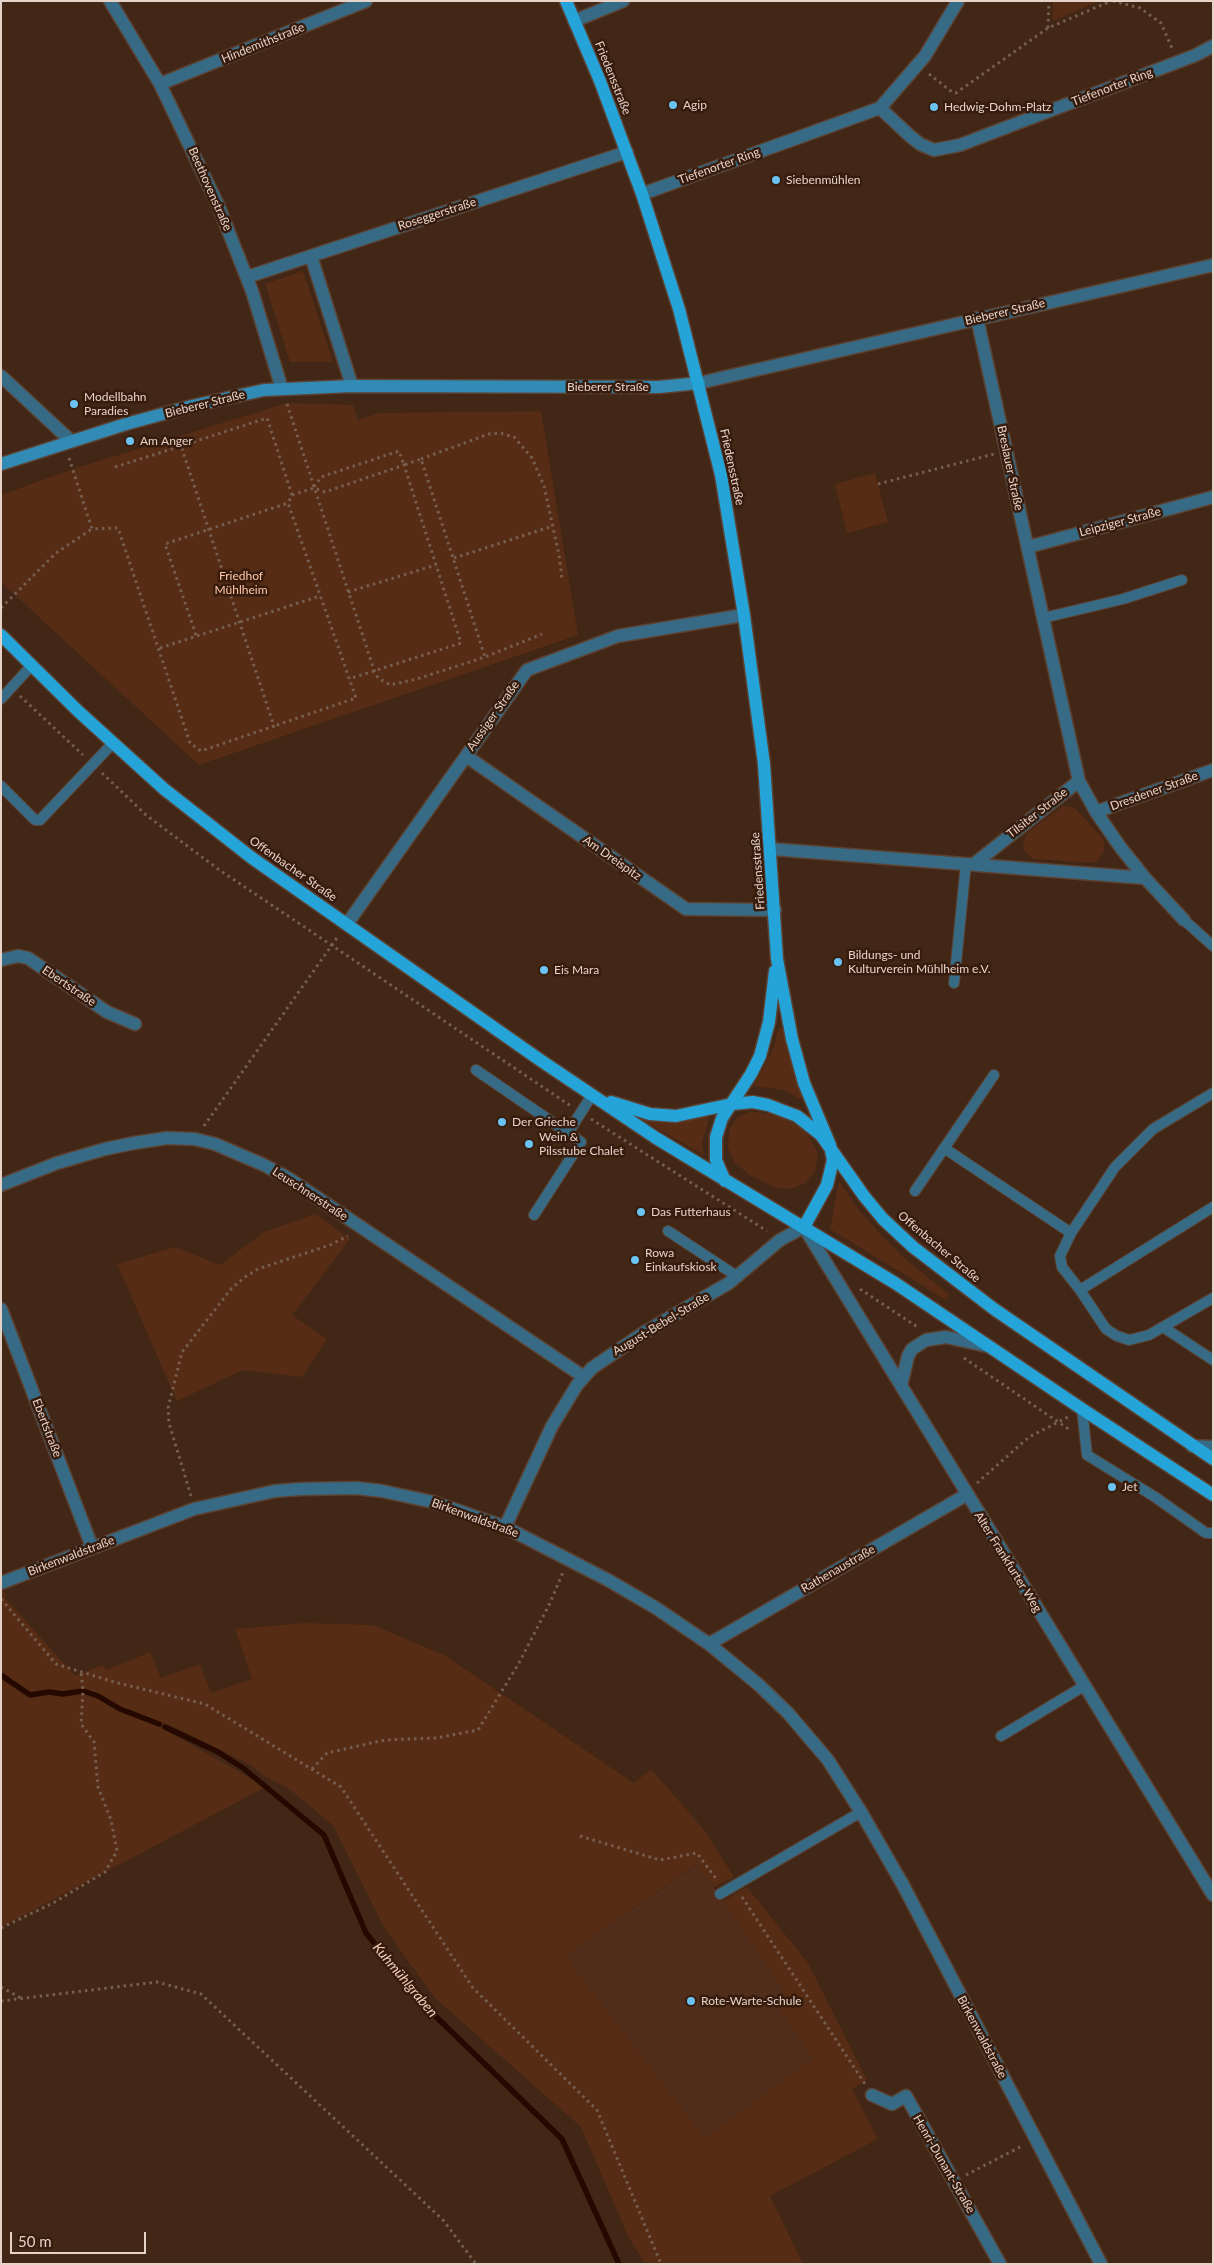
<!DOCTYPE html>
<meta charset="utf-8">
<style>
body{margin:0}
#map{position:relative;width:1214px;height:2265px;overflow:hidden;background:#422616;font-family:Lato,sans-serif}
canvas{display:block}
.frame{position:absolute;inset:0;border:2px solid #e5d2c9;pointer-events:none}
.scale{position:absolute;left:10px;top:2232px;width:136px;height:22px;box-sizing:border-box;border:2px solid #e5d2c9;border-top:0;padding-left:6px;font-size:15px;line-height:18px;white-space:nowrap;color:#e5d2c9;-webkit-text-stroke:4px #371c0d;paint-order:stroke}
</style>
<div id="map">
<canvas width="1214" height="2265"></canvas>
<div class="frame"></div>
<div class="scale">50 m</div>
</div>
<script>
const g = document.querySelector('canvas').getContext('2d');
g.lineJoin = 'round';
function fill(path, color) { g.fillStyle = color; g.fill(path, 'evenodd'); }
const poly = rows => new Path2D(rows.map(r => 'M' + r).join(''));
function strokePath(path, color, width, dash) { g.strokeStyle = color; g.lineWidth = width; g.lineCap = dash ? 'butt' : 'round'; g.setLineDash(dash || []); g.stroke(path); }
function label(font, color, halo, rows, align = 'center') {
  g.font = font + ' Lato,sans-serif'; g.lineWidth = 5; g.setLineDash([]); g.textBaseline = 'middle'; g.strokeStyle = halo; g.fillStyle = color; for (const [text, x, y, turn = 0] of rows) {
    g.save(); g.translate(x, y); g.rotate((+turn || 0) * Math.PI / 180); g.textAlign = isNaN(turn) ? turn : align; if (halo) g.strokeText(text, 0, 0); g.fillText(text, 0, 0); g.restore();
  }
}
fill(poly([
 [698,1864,788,1997,778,2005,813,2058,705,2138,565,1956]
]), '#512e1b');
fill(poly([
 [1053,1,1100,1,1053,21],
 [303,271,333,362,290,362,265,284],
 [287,403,353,405,358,420,379,413,541,411,578,635,199,765,1,582,1,495,73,469],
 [875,473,888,522,847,533,835,484],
 [1063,806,1074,807,1104,840,1104,851,1097,861,1092,863,1033,859,1024,850,1023,844,1026,834],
 [778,1028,783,1028,795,1077,802,1096,799,1099,784,1090,754,1086,774,1047],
 [751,1111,779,1116,798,1126,808,1135,817,1151,817,1161,814,1173,805,1183,791,1189,776,1188,748,1174,734,1162,728,1148,729,1130,737,1118],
 [706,1116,709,1118,702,1143,704,1155,644,1121,645,1118,679,1121],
 [839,1181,859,1210,881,1235,903,1257,949,1294,946,1300,830,1229],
 [315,1214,350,1239,292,1315,327,1339,302,1377,243,1370,177,1401,117,1264,175,1247,220,1265,264,1232],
 [1,1585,6,1599,75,1676,103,1665,106,1670,150,1652,161,1678,200,1664,211,1693,252,1679,235,1629,304,1623,373,1625,444,1655,634,1783,651,1769,705,1831,734,1877,714,1887,697,1864,565,1956,705,2138,813,2058,777,2005,788,1997,723,1901,747,1887,808,1963,867,2080,852,2089,878,2139,770,2196,803,2264,645,2264,628,2236,581,2127,435,1998,385,1929,333,1825,289,1789,264,1776,251,1765,178,1729,128,1709,266,1787,1,1927]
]), '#562c14');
strokePath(poly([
 [1,1675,30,1695,49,1692,63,1694,83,1691,98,1696,120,1709,159,1724],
 [165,1727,218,1752,243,1768,324,1835,366,1933,424,2005,562,2139,619,2264]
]), '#250800', 5.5);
const lane = poly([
 [1043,618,1123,599,1182,580],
 [1,699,32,665],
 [1,786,35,820,40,820,113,743],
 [1184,920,1213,946],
 [954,983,966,863],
 [476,1070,568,1133,592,1095],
 [1213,1093,1153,1129,1115,1167,1071,1233,1060,1256,1062,1267,1080,1290,1213,1207],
 [944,1148,1071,1233],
 [915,1191,994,1075],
 [534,1215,581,1142,568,1133],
 [668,1231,738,1277],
 [1080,1290,1106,1329,1117,1336,1129,1340,1149,1335,1213,1298],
 [1163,1327,1213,1360],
 [1082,1409,1087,1455,1155,1497,1206,1533,1213,1533],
 [1001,1736,1084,1686],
 [720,1894,861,1812]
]);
const street = poly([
 [110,1,160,84,218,205,252,291,282,389],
 [958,1,925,56,880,108,910,136,920,144,934,150,960,145,1196,55,1213,46],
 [574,21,623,1],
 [160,84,366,1],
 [642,194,880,108],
 [311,256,352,386],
 [247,277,627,152],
 [977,318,1079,781,1096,812,1121,848,1145,878,1184,920],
 [1,376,71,441],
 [699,383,1213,265],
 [1028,547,1213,497],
 [466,756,686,909,775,910],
 [1096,812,1213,770],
 [771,849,1145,878],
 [974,864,1079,781],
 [347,924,527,670,618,636,744,615],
 [1,960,18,956,28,958,107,1012,135,1024],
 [1,1185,57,1163,105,1149,134,1143,167,1138,195,1139,215,1144,264,1165,288,1178,584,1377],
 [1,1309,92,1547],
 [901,1386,908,1356,912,1349,926,1340,946,1337,987,1346],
 [1192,1446,1213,1447],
 [505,1527,552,1426,577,1385,592,1368,645,1332,729,1283,780,1240,804,1227,1213,1895],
 [1,1583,194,1509,275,1491,301,1489,356,1488,382,1491,433,1502,505,1527,608,1580,656,1608,709,1644,759,1685,788,1713,828,1760,861,1812,903,1885,1101,2264],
 [709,1644,966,1495],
 [872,2095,892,2104,906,2096,1000,2264]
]);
const secondary = poly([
 [1,464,126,424,192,406,264,390,352,386,659,387,699,383]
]);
const primary = poly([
 [566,1,600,81,642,194,679,309,721,475,744,615,764,764,777,959,792,1039,804,1083,830,1145,833,1160,827,1185,804,1227],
 [1,635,78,711,164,789,252,858,540,1060,656,1138,895,1283,1082,1409,1213,1495],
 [611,1102,650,1114,676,1116,732,1104,753,1102,768,1105,797,1116,821,1135,864,1196,883,1219,913,1247,994,1309,1213,1459],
 [725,1181,716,1160,716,1137,722,1118,751,1074,760,1056,769,1022,775,971]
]);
strokePath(lane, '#5c4233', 12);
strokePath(street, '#5c4233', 15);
strokePath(secondary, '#5c4233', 15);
strokePath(primary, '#5c4233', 15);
strokePath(poly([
 [1113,1,1140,8,1161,23,1172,48],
 [1048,28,1049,1],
 [929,74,952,92,956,93,1048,28,1111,1],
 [287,404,374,670,378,678,390,685,417,679,485,657,542,634],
 [181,446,267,418,292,495,288,503,356,698,274,726],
 [69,458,92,529,118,528,190,743,201,751,274,726,181,446,112,468],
 [421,459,489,434,500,433,514,437,532,458,544,486,559,555,562,579],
 [878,484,994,454],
 [314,487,321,477,399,451,404,465,421,459,485,657],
 [292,495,314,488,325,492,404,465,461,643,349,679],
 [454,558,553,526],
 [348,592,436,565],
 [1,608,56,553,92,529],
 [196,635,165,544,288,503],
 [160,648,320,596],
 [20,696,83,755],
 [102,773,146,815,218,869,571,1106],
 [591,1119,767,1231],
 [204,1126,339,935],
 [860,1289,919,1328],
 [964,1358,1070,1430],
 [977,1483,1029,1437,1068,1417],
 [191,1496,169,1423,168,1408,182,1352,231,1289,245,1277,258,1269,330,1245,348,1236],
 [1,1599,56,1664,114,1682,205,1704,341,1787,473,1988,597,2110,661,2264],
 [312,1769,327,1753,385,1740,436,1738,478,1730,519,1663,550,1603,563,1572],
 [580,1836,660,1860,697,1853,717,1880],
 [742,1897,865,2084],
 [1,1928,53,1903,105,1872,117,1851,111,1820,98,1787,94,1742,81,1724,83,1691,81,1672],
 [1,1987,21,1998],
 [1,2001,157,1982,201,1994,443,2220,476,2264],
 [966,2175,1022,2146]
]), '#775e50', 3, [2.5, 4]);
strokePath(lane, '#376a84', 10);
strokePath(street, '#376a84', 12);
strokePath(secondary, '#328bb5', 12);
strokePath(primary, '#25a4da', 12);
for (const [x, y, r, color] of [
 [673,105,5,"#6ac3f1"],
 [934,107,5,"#6ac3f1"],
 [776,180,5,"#6ac3f1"],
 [74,404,5,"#6ac3f1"],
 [130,441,5,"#6ac3f1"],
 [838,962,5,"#6ac3f1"],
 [544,970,5,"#6ac3f1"],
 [502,1122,5,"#6ac3f1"],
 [529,1144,5,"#6ac3f1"],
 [641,1212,5,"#6ac3f1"],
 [635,1260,5,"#6ac3f1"],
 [1112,1487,5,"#6ac3f1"],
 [691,2001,5,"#6ac3f1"]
]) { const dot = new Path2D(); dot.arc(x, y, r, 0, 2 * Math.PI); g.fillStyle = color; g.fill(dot); strokePath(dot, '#371c0d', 2); }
label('12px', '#e5d2c9', '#371c0d', [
 ["Hindemithstraße",263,43,-22],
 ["Friedensstraße",613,78,68],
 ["Tiefenorter Ring",1112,87,-21],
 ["Tiefenorter Ring",719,166,-20],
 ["Beethovenstraße",210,189,66],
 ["Roseggerstraße",437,214,-18],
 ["Bieberer Straße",1005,312,-13],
 ["Bieberer Straße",608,387],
 ["Bieberer Straße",205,404,-14],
 ["Friedensstraße",732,467,78],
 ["Breslauer Straße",1010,468,78],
 ["Leipziger Straße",1120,522,-15],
 ["Aussiger Straße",493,716,-55],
 ["Dresdener Straße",1154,791,-20],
 ["Tilsiter Straße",1037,813,-38],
 ["Am Dreispitz",612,858,35],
 ["Offenbacher Straße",293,869,35],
 ["Friedensstraße",758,871,-94],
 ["Ebertstraße",69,986,34],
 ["Leuschnerstraße",310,1194,33],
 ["Offenbacher Straße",939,1247,40],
 ["August-Bebel-Straße",661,1324,-31],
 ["Ebertstraße",47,1428,69],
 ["Birkenwaldstraße",475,1518,20],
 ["Birkenwaldstraße",71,1556,-21],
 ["Alter Frankfurter Weg",1008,1562,58],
 ["Rathenaustraße",838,1569,-30],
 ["Birkenwaldstraße",982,2037,62],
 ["Henri-Dunant-Straße",944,2164,60]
]);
label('12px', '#e5d2c9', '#371c0d', [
 ["Agip",683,105],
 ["Hedwig-Dohm-Platz",944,107],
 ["Siebenmühlen",786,180],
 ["Modellbahn",84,397],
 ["Paradies",84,411],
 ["Am Anger",140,441],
 ["Bildungs- und",848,955],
 ["Kulturverein Mühlheim e.V.",848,969],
 ["Eis Mara",554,970],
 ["Der Grieche",512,1122],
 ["Wein &",539,1137],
 ["Pilsstube Chalet",539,1151],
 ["Das Futterhaus",651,1212],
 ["Rowa",645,1253],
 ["Einkaufskiosk",645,1267],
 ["Jet",1122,1487],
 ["Rote-Warte-Schule",701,2001]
], 'left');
label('12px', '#fec7aa', '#371c0d', [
 ["Friedhof",241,576],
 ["Mühlheim",241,590]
]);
label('italic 14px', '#f3cdbb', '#371c0d', [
 ["Kuhmühlgraben",405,1980,50]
]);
</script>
